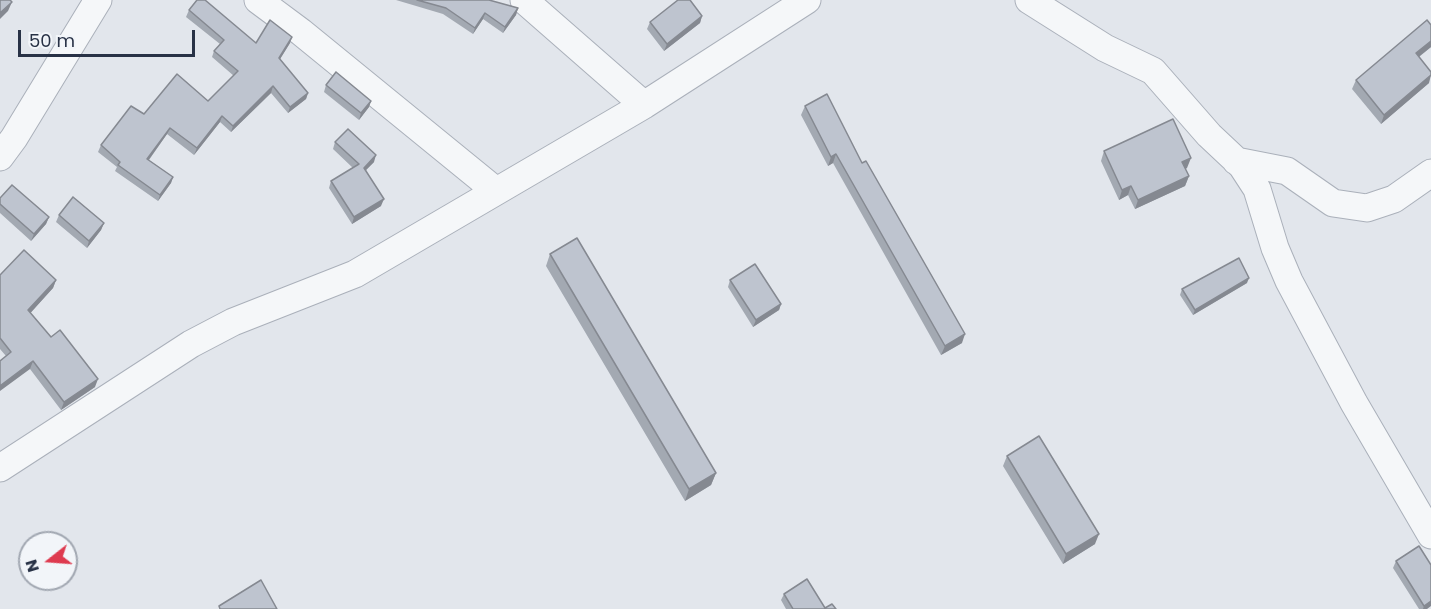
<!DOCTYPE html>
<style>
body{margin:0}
#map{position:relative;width:1431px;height:609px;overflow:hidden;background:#e2e6ec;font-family:Poppins,sans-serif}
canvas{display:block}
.north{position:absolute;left:18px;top:531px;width:60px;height:60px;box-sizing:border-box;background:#f2f5f9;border:2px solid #a1a7b1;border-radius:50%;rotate:253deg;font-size:16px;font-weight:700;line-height:24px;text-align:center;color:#283246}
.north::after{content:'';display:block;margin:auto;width:21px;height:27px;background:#de3a4f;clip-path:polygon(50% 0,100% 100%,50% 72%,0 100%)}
.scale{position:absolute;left:18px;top:30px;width:177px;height:27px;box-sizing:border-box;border:3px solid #283246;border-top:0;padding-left:8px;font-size:18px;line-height:21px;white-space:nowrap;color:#283246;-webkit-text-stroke:4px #f2f5f9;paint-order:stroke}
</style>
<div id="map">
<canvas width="1431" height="609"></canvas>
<div class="north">N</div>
<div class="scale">50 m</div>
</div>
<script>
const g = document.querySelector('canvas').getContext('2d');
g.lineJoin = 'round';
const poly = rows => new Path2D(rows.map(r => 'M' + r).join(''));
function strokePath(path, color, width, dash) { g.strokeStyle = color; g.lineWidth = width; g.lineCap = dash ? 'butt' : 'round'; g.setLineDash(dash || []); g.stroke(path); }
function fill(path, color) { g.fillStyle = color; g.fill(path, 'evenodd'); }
const minor = poly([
 [258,0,301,32,496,191],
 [524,0,644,105],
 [1029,0,1105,48,1153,71,1209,135,1242,166,1257,189,1275,248,1289,281,1354,403,1431,535],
 [0,157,14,138,98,0],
 [1236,161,1287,171,1333,203,1367,208,1394,199,1431,173],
 [0,468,191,344,233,322,355,274,644,105,807,0]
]);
strokePath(minor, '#aab0ba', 29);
strokePath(minor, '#f5f7f9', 27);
fill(poly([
 [396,0,489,0,518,8,516,15,503,33,483,19,473,34,443,14],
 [189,10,256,43,290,43,280,59,308,93,306,99,288,113,271,93,231,132,220,122,194,155,167,134,149,160,173,177,171,183,158,201,115,171,117,167,98,152,101,145,144,114,208,101,234,76,212,57,214,51,220,44,186,17],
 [702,16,700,23,664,51,647,29,650,22],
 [1431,25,1431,47,1419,57,1429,83,1381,124,1352,89,1356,80],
 [326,85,371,101,369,107,359,120,324,92],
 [805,106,862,163,962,343,941,355,833,163,828,166,801,115],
 [335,142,374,162,366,170,381,206,352,224,329,188,331,181,353,168,333,149],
 [1104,151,1187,168,1185,169,1189,176,1185,186,1135,209,1128,195,1119,200,1101,161],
 [0,198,49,217,46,224,31,241,0,213],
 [59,215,104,223,101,230,87,248,56,222],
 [550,254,716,473,711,485,685,501,546,266],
 [0,275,56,280,53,288,30,313,95,387,61,410,30,369,6,356,0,349],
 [730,280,781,304,779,310,753,327,728,287],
 [1247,283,1193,315,1180,295,1182,289],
 [1007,456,1095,544,1063,564,1003,466],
 [1396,561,1427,609,1419,609,1393,568],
 [784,594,825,608,836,609,786,609,781,600]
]), '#a3a9b2');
fill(poly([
 [12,2,8,11,0,19,0,13],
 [518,8,516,15,503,33,505,27],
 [485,13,483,19,473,34,475,28],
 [702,16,700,23,664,51,667,44],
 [292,37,290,43,277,64,279,58],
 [1431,41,1431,47,1412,62,1416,53],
 [1431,75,1429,83,1381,124,1384,115],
 [273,86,271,93,231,132,233,126],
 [308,93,306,99,288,113,290,107],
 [371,101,369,107,359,120,361,113],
 [222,116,220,122,194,155,197,148],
 [170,128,167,134,145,165,147,159],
 [836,154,833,163,828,166,831,157],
 [376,155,374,162,362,174,364,168],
 [1191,158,1187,168,1179,172,1182,162],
 [1189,176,1185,186,1135,209,1138,200],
 [173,177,171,183,158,201,160,195],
 [1131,186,1128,195,1119,200,1122,190],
 [384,199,381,206,352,224,354,217],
 [49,217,46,224,31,241,34,234],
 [104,223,101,230,87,248,89,241],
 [1249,278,1247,283,1193,315,1195,310],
 [56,280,53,288,26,318,28,310],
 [781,304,779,310,753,327,756,320],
 [965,334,962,343,941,355,945,346],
 [33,361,30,369,0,391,0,386],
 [98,379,95,387,61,410,64,402],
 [716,473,711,485,685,501,689,489],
 [1099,534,1095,544,1063,564,1066,554],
 [1431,601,1431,606,1427,609,1423,609,1424,606]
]), '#858991');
const building = poly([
 [0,0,10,0,12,2,0,13,0,0],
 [197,0,205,0,256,43,270,20,292,37,279,58,308,93,290,107,273,86,233,126,222,116,197,148,170,128,147,159,173,177,160,195,118,165,120,162,101,145,131,106,144,114,177,74,208,101,238,71,214,51,224,40,189,10,197,0],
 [417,0,489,0,518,8,505,27,485,13,475,28,446,8,417,0],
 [678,0,690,0,702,16,667,44,650,22,678,0],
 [1427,20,1431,25,1431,41,1416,53,1431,72,1431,75,1384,115,1356,80,1427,20],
 [336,72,371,101,361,113,326,85,336,72],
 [827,94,862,163,866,161,965,334,945,346,836,154,831,157,805,106,827,94],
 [1173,119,1191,158,1182,162,1189,176,1138,200,1131,186,1122,190,1104,151,1173,119],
 [348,129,376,155,364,168,384,199,354,217,331,181,359,164,335,142,348,129],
 [12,185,49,217,34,234,0,204,0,198,12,185],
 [73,197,104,223,89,241,59,215,73,197],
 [577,238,716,473,689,489,550,254,577,238],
 [24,250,56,280,28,310,51,337,60,330,98,379,64,402,33,361,0,386,0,361,11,352,0,338,0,275,24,250],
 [1239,258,1249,278,1195,310,1182,289,1239,258],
 [755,264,781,304,756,320,730,280,755,264],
 [1039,436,1099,534,1066,554,1007,456,1039,436],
 [1419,546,1431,565,1431,601,1424,606,1396,561,1419,546],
 [807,579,825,608,832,604,836,609,793,609,784,594,807,579],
 [261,580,277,609,220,609,219,606,261,580]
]);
fill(building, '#bec4cf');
strokePath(building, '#858991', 1.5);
</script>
